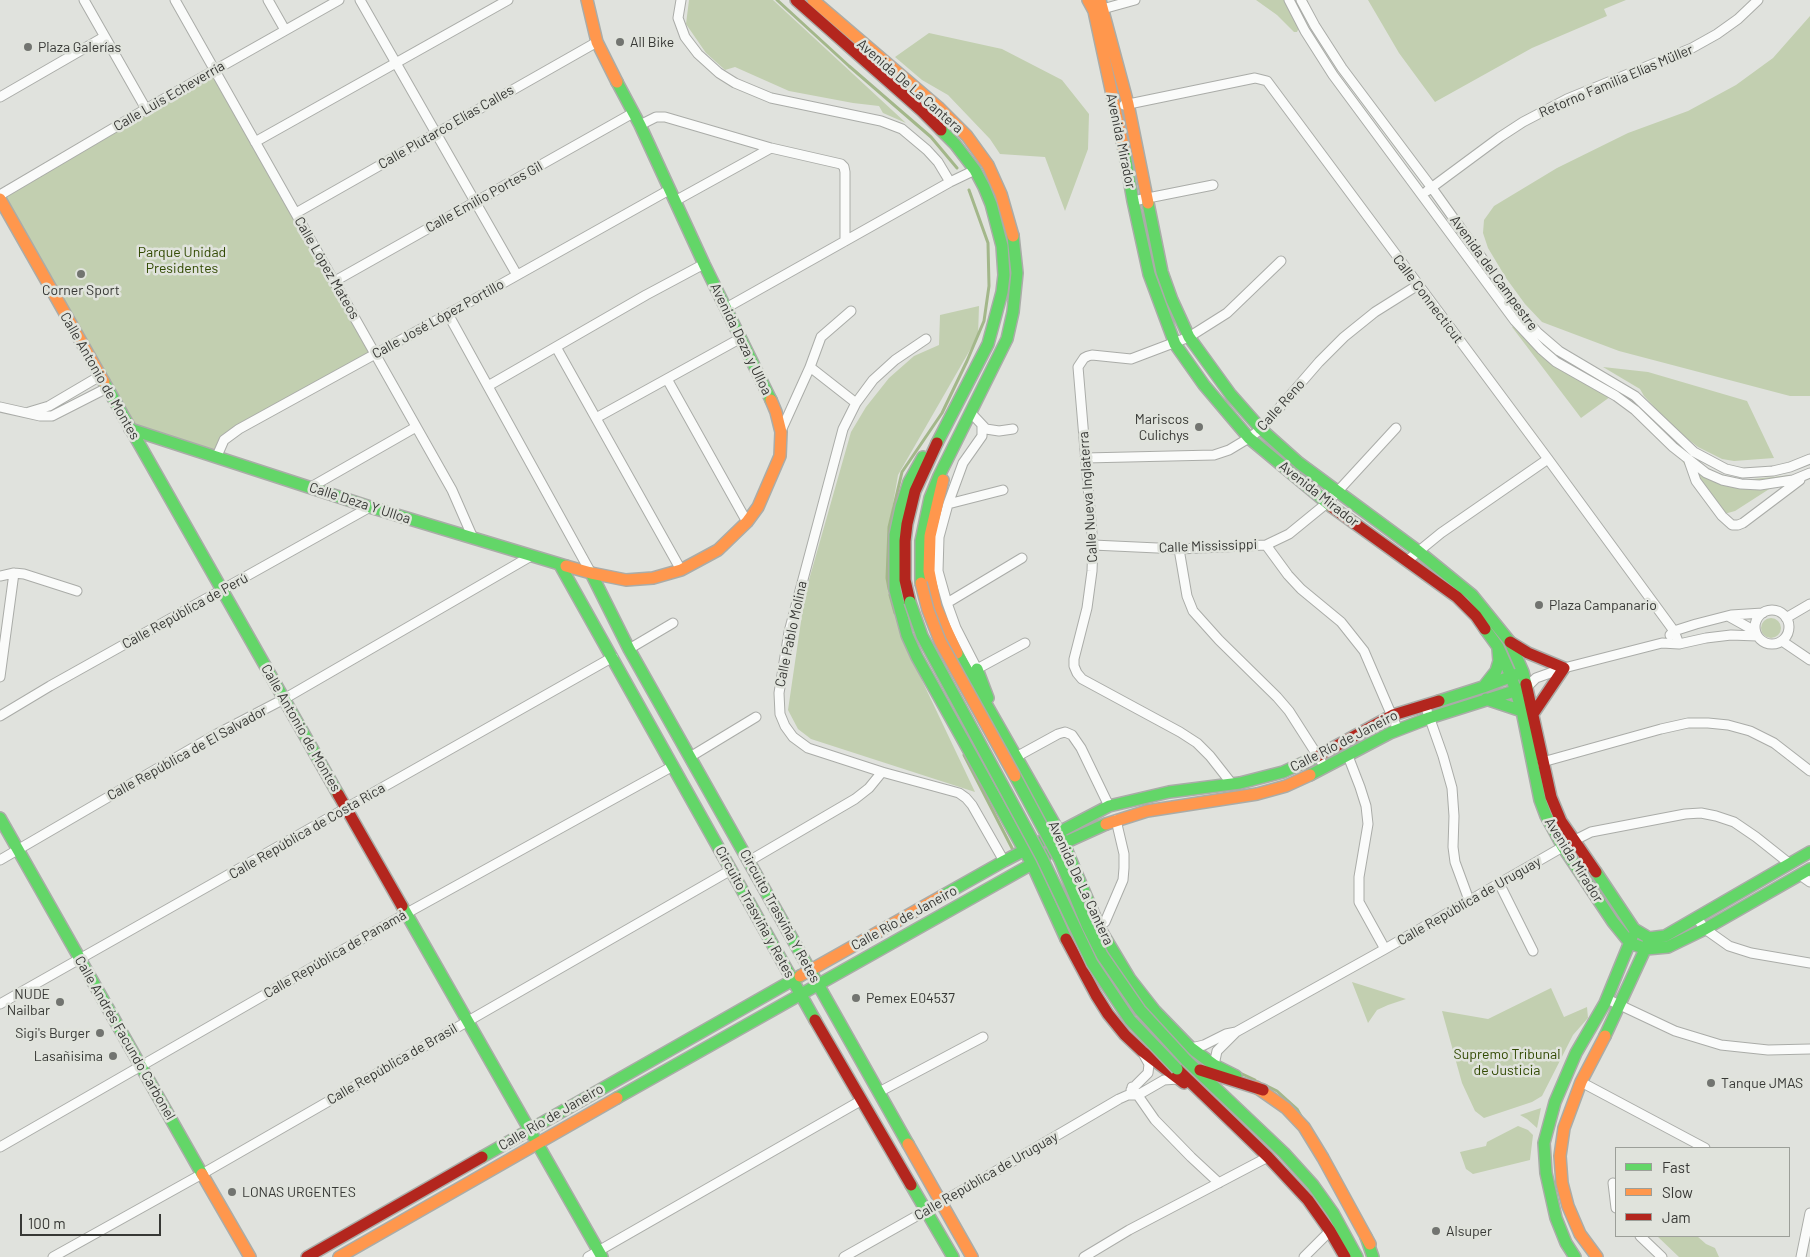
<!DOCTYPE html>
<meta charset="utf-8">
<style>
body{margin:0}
#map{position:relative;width:1810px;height:1257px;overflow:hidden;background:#e0e2dd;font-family:Barlow,sans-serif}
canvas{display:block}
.legend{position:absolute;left:1615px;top:1147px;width:175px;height:90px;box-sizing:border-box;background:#e0e3dc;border:1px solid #9c9f99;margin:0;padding:6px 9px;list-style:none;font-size:15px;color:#373835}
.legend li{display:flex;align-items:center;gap:10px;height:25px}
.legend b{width:25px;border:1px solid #9c9f99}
.scale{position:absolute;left:20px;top:1214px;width:141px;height:22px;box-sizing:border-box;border:2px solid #373835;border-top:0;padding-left:6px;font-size:15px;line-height:18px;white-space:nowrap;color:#373835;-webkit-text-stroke:4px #e0e3dc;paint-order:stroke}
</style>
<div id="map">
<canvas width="1810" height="1257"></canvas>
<ul class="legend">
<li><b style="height:6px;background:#63d668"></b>Fast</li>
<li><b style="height:6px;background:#ff974d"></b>Slow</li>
<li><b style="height:6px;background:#b3261e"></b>Jam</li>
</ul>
<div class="scale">100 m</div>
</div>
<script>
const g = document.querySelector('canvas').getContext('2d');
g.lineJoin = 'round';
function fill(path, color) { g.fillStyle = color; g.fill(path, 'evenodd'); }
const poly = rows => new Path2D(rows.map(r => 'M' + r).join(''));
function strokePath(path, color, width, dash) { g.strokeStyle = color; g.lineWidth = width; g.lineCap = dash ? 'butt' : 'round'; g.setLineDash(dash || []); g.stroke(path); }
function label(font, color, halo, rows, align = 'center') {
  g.font = font + ' Barlow,sans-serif'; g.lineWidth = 5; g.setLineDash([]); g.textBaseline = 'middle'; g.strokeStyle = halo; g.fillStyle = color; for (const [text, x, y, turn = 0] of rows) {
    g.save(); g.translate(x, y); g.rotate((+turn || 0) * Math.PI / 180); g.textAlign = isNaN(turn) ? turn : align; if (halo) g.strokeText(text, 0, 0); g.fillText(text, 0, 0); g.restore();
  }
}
fill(poly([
 [689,0,773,0,906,123,883,113,879,106,853,103,789,91,735,67,725,70,706,53,686,24],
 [1256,0,1290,0,1301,23,1297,32,1294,32,1277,15],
 [1368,0,1626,0,1604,9,1607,16,1532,48,1435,102,1399,53],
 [1810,16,1810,396,1790,396,1619,351,1542,322,1525,304,1506,278,1488,248,1483,233,1484,220,1494,206,1557,168,1628,133,1688,111,1736,85,1773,58],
 [929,33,1002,49,1062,80,1089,114,1088,149,1065,211,1045,157,1000,154,990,139,948,95,922,80,895,57],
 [218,69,378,354,221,443,215,455,134,429,1,196],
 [979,306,978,336,898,475,889,527,887,578,892,604,909,653,975,792,811,739,798,729,788,710,805,594,851,432,866,407,889,378,914,356,939,345,940,315],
 [1517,323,1547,353,1614,394,1581,418,1512,327],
 [1603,367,1648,372,1747,401,1774,458,1734,461,1722,459,1698,447,1675,429,1644,396,1640,389],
 [1680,457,1729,479,1744,480,1791,475,1735,511,1724,514,1696,484],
 '1761 628a10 10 0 1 1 20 0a10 10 0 1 1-20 0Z',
 [1352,982,1406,999,1388,1005,1377,1010,1368,1023],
 [1551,988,1564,1017,1587,1007,1588,1018,1573,1035,1542,1096,1532,1102,1484,1118,1475,1111,1462,1083,1442,1011,1488,1019],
 [1541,1108,1537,1128,1527,1119,1520,1115],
 [1518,1126,1528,1130,1533,1135,1530,1160,1473,1174,1466,1169,1460,1152,1486,1146,1487,1142],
 [1657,1236,1697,1236,1706,1244,1715,1248,1719,1257,1679,1257]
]), '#c2cfb0');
strokePath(poly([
 [777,0,849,66,931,137,957,168],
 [889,589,887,578,889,527,902,472,942,413,967,361,984,321,989,286,988,243,969,190],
 [890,595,895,613],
 [964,755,1013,850],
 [1238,1072,1255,1080],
 [1267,1086,1277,1091,1297,1109,1301,1116]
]), '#a3b78a', 3);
const street = poly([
 [84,0,146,109],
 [175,0,452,490,473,538],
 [268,0,285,30],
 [360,0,517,275],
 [681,0,678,18,685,37,698,54,719,73,735,83,771,98,881,121,902,129,927,150,938,162,950,182],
 [1289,0,1305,31,1333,75,1515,321,1541,349,1556,362,1616,396,1635,410,1673,447,1706,473,1722,480,1741,484,1760,485,1793,480,1810,473],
 [1301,0,1315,26,1342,68,1432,188,1524,317,1538,333,1559,351,1635,396,1694,452,1726,469,1743,473,1773,471,1790,467,1810,459],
 [1099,10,1135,0],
 [0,97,104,37],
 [1124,105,1255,78,1267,81,1548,459,1674,631,1679,644],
 [640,125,656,117,665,117,771,148,841,164,844,167,845,172,845,241],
 [255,142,508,0],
 [1427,191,1500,137,1523,122,1567,99,1692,48,1717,34,1738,19,1758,0],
 [0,195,146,109,339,0],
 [675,201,771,148],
 [1133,201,1213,185],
 [296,213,597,42],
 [335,281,633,113],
 [726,308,950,182,975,170],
 [448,314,591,573],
 [926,339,895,360,873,380,856,403,843,429,789,632,779,693,780,714,785,726,793,737,808,748,882,772,959,793,966,798,972,805,1004,861],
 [556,347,681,570],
 [810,367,856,403],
 [667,379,747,522],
 [488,386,646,295,704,264],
 [0,407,40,416,52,416,107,388],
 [29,412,49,406,100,376],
 [971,413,986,429,999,431,1013,429],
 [596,418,741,338],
 [982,426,982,436,963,463,948,504,939,537,938,571,947,603,956,628,977,669,1025,643],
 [781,431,810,367,821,337,851,311],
 [217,456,224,440,239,429,448,314,669,190],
 [1085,458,1214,455,1229,450,1249,438,1261,429,1319,362,1344,337,1375,312,1418,285],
 [1689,461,1696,481,1722,516,1732,525,1738,525,1743,523,1800,480],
 [311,487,416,427],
 [948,504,1003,490],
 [1093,545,1179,549,1266,545,1289,534,1327,503,1396,428],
 [1266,545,1288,575,1301,589,1341,622,1364,651,1398,730],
 [1179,549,1187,596,1193,611,1219,640,1277,697,1289,711,1321,761],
 [1408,560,1441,533,1548,459],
 [0,576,14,573,24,574,77,591],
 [947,603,1022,558],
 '1755 627a17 17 0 1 1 34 0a17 17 0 1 1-34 0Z',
 [1728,616,1755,631],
 [1786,618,1810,604],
 [1670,635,1674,631,1696,624,1731,615,1763,613],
 [1782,641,1810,660],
 [629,649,673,623],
 [0,677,14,573],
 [1527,687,1536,678,1564,668,1662,643,1679,644,1706,638,1731,635,1757,636],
 [1425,705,1443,756,1452,788,1454,816,1453,847,1455,862,1469,900],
 [0,716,50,686,370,507],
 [1348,756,1360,787,1366,806,1368,824,1359,877,1359,902,1385,949],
 [690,757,756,717],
 [1016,757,1058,734,1065,732,1072,735,1081,748,1109,806],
 [1539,763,1661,729,1688,723,1708,723,1728,725,1750,731,1774,743,1810,771],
 [1232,784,1210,756,1197,743,1180,732,1082,679,1077,673,1074,666,1074,659,1087,608,1092,571,1093,545,1078,367,1084,358,1088,356,1092,355,1131,359,1189,337,1227,313,1281,261],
 [0,860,215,735,284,699,531,556],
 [749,861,855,799,869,788,882,772],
 [1800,875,1810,882],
 [1499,883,1533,951],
 [1697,918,1705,929,1729,946,1751,953,1810,963],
 [1105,922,1123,880,1124,868,1124,854,1116,820],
 [1607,999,1675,1031,1721,1045,1768,1050,1810,1049],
 [0,1004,613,657],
 [1191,1048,1204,1045,1226,1034,1236,1032],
 [1214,1065,1217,1051,1236,1032,1385,949,1573,841,1591,832,1685,814,1701,813,1716,816,1734,822,1756,837,1790,864],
 [1581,1082,1705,1148],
 [1132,1087,1155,1120,1191,1157,1219,1183],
 [1131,1090,1148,1073,1149,1064,1144,1055],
 [879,1092,983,1037],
 [0,1147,407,913,673,766],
 [1613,1183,1616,1208],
 [1640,1236,1662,1257],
 [53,1257,202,1174,731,870],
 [588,1257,862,1100],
 [844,1257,991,1174,1119,1099,1128,1095,1138,1095,1164,1080,1178,1079],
 [1084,1257,1129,1230,1268,1157],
 [1304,1257,1330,1231],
 [1801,1257,1810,1213]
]);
const fast = poly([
 [617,82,640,125,704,264,771,400],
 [1124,150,1133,201,1149,274,1175,344,1204,385,1249,438,1332,507],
 [1148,203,1162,272,1172,300,1189,337,1231,395,1261,429,1299,463,1418,551,1472,595,1510,642,1523,672,1526,684],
 [104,382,338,794],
 [130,429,370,507,566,566],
 [937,443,988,344,1002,292,1004,275,1002,246,991,204,984,187,975,170,955,144,941,130],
 [923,457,909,482,901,507,895,535,895,590,907,635,917,657,1032,864,1066,939],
 [560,565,815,1020],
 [591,573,629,649,908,1144],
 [921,583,921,541,930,498,939,476,1007,339,1013,312,1017,273,1013,236],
 [1485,629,1498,647,1511,676,1522,711,1540,800,1546,816,1563,847,1613,922,1630,943,1646,949,1668,947,1705,929,1810,869],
 [957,653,1059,832,1100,929,1130,979,1155,1011,1191,1048,1214,1065,1236,1076],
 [977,669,988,698],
 [1485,685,1496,671,1499,661,1498,649],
 [1486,699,1522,711],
 [1439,701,1483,687,1523,672],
 [1310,775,1390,733,1429,718,1527,687],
 [0,818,202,1174],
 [1596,872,1634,929,1649,938],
 [942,896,1004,861,1109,806,1169,792,1240,783,1283,772,1318,756],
 [402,906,602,1257],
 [1649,938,1665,936,1810,852],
 [1605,1036,1648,943],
 [1186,1060,1284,1153,1313,1185,1333,1213,1357,1257],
 [617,1098,1032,864,1064,843,1106,824],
 [482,1157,800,976],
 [911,1185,953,1257],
 [1366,1237,1373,1257],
 [1575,1257,1566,1243,1556,1218,1546,1173,1544,1143,1555,1102,1576,1053,1605,1003,1632,937]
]);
const slow = poly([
 [587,0,597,42,617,82],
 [813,0,938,107,967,136,988,165,1001,194,1013,236],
 [1088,0,1094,11,1124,150],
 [1100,0,1128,104,1148,203],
 [0,199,104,382],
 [943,480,930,536,929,571,936,607,957,653],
 [566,566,591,573,626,580,653,578,681,570,718,550,747,522,758,507,780,456,781,432,776,412,771,400],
 [1106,824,1147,811,1257,794,1286,786,1310,775],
 [800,976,942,896],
 [1256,1087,1286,1108,1304,1127,1323,1158,1370,1244],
 [908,1144,972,1257],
 [202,1174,250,1257],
 [339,1257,617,1098],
 [1597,1257,1580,1234,1568,1206,1562,1183,1560,1156,1564,1128,1581,1082,1605,1036]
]);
const jam = poly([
 [796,0,922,111,941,130],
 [1332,507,1457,597,1476,616,1485,629],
 [910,602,905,580,905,541,907,524,915,491,937,443],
 [1510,642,1528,653,1564,668,1533,714],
 [1526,684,1551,797,1561,821,1596,872],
 [1318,756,1393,715,1439,701],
 [338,794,402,906],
 [1066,939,1096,995,1108,1014,1125,1035,1142,1051,1184,1083],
 [815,1020,911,1185],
 [1177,1069,1268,1157,1308,1200,1330,1231,1345,1257],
 [1200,1070,1263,1090],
 [307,1257,482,1157]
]);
strokePath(street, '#aaaca8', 11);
strokePath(fast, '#aaaca8', 14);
strokePath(slow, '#aaaca8', 14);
strokePath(jam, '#aaaca8', 14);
strokePath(street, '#fafbfa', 9);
strokePath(fast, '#63d668', 11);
strokePath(slow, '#ff974d', 11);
strokePath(jam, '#b3261e', 11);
const fastBridge = poly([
 [910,602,922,636,1042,858,1092,963,1130,1020,1177,1069],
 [1015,776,1060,860,1087,925,1102,955,1140,1010,1186,1060]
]);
const slowBridge = poly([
 [921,583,928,610,940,641,1015,776]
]);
strokePath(fastBridge, '#aaaca8', 14, []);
strokePath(slowBridge, '#aaaca8', 14, []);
strokePath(fastBridge, '#63d668', 11);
strokePath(slowBridge, '#ff974d', 11);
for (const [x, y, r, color] of [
 [620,42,5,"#727470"],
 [28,47,5,"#727470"],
 [81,274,5,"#727470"],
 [1199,427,5,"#727470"],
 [1539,605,5,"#727470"],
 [856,998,5,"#727470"],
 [60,1002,5,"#727470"],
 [100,1033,5,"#727470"],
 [113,1056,5,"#727470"],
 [1711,1083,5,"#727470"],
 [232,1192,5,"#727470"],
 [1436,1231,5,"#727470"]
]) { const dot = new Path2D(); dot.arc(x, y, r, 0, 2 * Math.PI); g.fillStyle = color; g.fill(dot); strokePath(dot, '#e0e3dc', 2); }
label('14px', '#373835', '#e0e3dc', [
 ["All Bike",630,42],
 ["Plaza Galerías",38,47],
 ["Corner Sport",81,290,"center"],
 ["Mariscos",1189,419,"right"],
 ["Culichys",1189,435,"right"],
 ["Plaza Campanario",1549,605],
 ["NUDE",50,994,"right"],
 ["Nailbar",50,1010,"right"],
 ["Pemex E04537",866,998],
 ["Sigi's Burger",90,1033,"right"],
 ["Lasañisima",103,1056,"right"],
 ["Tanque JMAS",1721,1083],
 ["LONAS URGENTES",242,1192],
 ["Alsuper",1446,1231]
], 'left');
label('14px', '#373835', '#e0e3dc', [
 ["Retorno Familia Elías Müller",1616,81,-23],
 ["Avenida De La Cantera",910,86,41],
 ["Calle Luis Echeverría",169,96,-30],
 ["Calle Plutarco Elías Calles",446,127,-30],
 ["Avenida Mirador",1121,141,78],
 ["Calle Emilio Portes Gil",484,197,-29],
 ["Calle López Mateos",327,268,60],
 ["Avenida del Campestre",1494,273,54],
 ["Calle Connecticut",1428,299,53],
 ["Calle José López Portillo",438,319,-29],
 ["Avenida Deza y Ulloa",741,339,64],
 ["Calle Antonio de Montes",100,376,60],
 ["Calle Reno",1281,405,-48],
 ["Avenida Mirador",1319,494,38],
 ["Calle Nueva Inglaterra",1088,497,-94],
 ["Calle Deza Y Ulloa",360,503,18],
 ["Calle Mississippi",1208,546,-2],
 ["Calle República de Perú",185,611,-29],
 ["Calle Pablo Molina",791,634,-78],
 ["Calle Antonio de Montes",301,728,60],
 ["Calle Río de Janeiro",1344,741,-27],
 ["Calle República de El Salvador",187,753,-29],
 ["Calle República de Costa Rica",307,831,-30],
 ["Avenida Mirador",1574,860,58],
 ["Avenida De La Cantera",1081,883,65],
 ["Calle República de Uruguay",1469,901,-30],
 ["Circuito Trasviña y Retes",755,912,61],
 ["Circuito Trasviña Y Retes",780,916,61],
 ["Calle Río de Janeiro",904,918,-29],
 ["Calle República de Panamá",335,954,-30],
 ["Calle Andrés Facundo Carbonel",125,1038,60],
 ["Calle República de Brasil",392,1064,-30],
 ["Calle Río de Janeiro",551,1117,-30],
 ["Calle República de Uruguay",986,1176,-30]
]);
label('14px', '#314902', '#e0e3dc', [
 ["Parque Unidad",182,252],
 ["Presidentes",182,268],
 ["Supremo Tribunal",1507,1054],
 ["de Justicia",1507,1070]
]);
</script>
